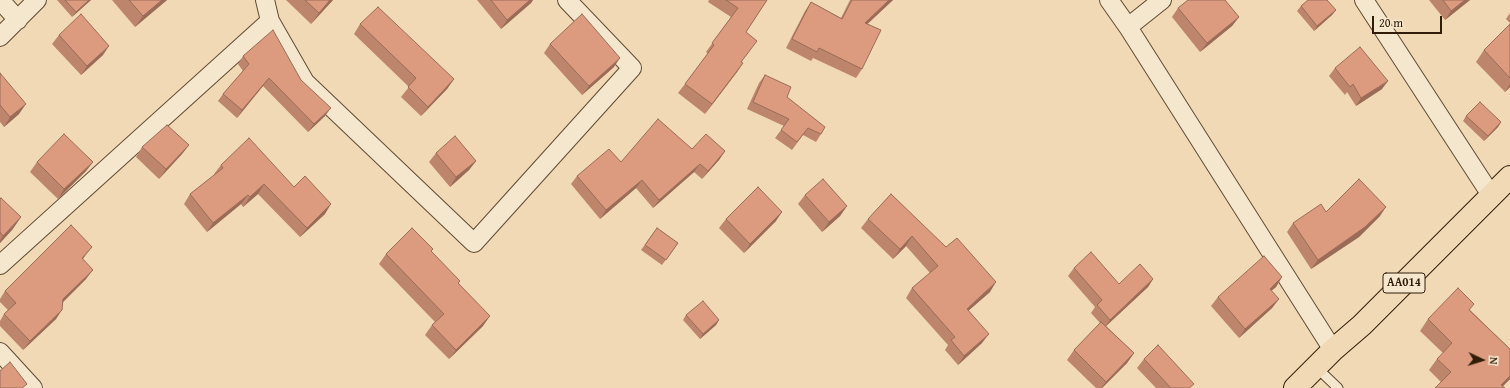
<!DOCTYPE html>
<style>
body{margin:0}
#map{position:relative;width:1510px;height:388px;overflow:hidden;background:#f0d9b4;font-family:"Gentium Book Plus",serif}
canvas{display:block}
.north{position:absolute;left:1462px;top:340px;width:40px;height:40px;-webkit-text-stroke:3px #f5e6ce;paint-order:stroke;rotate:94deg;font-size:11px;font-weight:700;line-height:16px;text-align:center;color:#301c08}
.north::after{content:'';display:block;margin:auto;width:14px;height:18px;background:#301c08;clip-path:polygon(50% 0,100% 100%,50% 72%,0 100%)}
.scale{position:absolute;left:1372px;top:16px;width:70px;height:18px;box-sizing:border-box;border:2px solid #301c08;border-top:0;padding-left:5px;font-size:12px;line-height:14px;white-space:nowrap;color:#301c08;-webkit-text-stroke:3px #f5e6ce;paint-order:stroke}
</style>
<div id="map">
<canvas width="1510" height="388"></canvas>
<div class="north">N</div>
<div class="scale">20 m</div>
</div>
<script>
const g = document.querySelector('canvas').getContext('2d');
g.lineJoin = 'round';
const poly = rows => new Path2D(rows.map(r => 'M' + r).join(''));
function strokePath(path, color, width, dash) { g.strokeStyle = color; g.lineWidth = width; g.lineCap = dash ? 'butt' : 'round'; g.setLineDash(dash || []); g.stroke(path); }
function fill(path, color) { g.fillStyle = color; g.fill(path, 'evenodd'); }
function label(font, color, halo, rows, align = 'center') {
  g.font = font + ' "Gentium Book Plus",serif'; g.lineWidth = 3.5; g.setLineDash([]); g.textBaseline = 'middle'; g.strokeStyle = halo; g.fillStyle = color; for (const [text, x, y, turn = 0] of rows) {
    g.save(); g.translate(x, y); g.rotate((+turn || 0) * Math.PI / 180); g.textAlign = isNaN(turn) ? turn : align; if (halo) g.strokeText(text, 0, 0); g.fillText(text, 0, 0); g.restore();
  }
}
const lane = poly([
 [1316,367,1338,388]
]);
const street = poly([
 [0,0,18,20],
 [1109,0,1128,27,1333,350],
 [1364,0,1491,195],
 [270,21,305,82,474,243,632,68,567,0],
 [1128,27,1162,0],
 [0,37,37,0],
 [0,265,270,21,265,0],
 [0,352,33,388]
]);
const highway = poly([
 [1295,388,1333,350,1362,325,1510,177]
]);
strokePath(lane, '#604b33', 11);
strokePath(street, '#604b33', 20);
strokePath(highway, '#301c08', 24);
strokePath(lane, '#f5e6ce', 9);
strokePath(street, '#f5e6ce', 18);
strokePath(highway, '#f0d9b4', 22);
fill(poly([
 [57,0,91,0,72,17],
 [112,0,167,0,135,27],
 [286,0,333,0,311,24],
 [477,0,533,0,531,3,501,29],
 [709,0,767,0,746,32,750,50,741,62,743,63,737,72,705,114,678,93,708,54,706,52,731,17,708,2],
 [850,0,893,0,867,24,862,69,856,78,813,58,811,61,786,48,805,11,811,2,841,18],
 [1429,0,1470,0,1445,20],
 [1301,6,1336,10,1332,15,1314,31,1297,11],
 [1178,8,1239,17,1232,26,1200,52,1172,17],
 [1510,13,1510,23,1506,19],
 [360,24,454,79,447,89,421,116,401,97,409,87,354,34],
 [1510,24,1510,87,1505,92,1476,62,1484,50],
 [59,35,103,55,81,75,52,44],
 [550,44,614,67,582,95,544,53],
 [243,56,301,80,325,116,308,132,263,86,237,118,218,101,223,94,243,71,238,64],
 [1335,68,1382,89,1356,106,1347,92,1345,95,1329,76],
 [0,73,19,114,4,127,0,122],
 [765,75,787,97,821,134,816,142,803,135,792,150,775,138,784,126,747,109,759,83],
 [1466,116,1501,122,1498,127,1484,141,1463,121],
 [189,145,182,154,159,179,136,157,142,147],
 [692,149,725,151,719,160,702,179,694,172,653,208,636,188,600,219,571,184,577,176,621,162],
 [436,153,476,161,469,170,450,187,429,162],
 [37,162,93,162,86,171,58,199,30,172],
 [221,165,294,187,325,214,300,237,258,194,243,207,241,204,207,232,184,204,190,194,215,175,214,174],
 [891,194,990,292,968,311,982,343,958,365,945,350,948,345,906,298,912,288,930,273,906,246,893,259,861,228,868,219],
 [805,195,847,206,840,216,822,232,798,204],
 [0,199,21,217,12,230,0,243],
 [1380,216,1359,237,1311,269,1287,232,1293,223],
 [726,219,776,221,744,253,719,228],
 [657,228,678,243,662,265,641,250],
 [431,251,458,284,483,326,449,359,425,335,432,325,435,322,379,264,386,254],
 [85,256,83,259,86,279,63,302,56,319,23,350,0,326,0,321,4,314,8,310,0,302,0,299,5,291],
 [1074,268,1119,284,1153,279,1148,287,1106,326,1134,353,1127,363,1102,388,1096,388,1067,360,1074,350,1100,323,1091,313,1095,307,1068,276],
 [1282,277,1276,287,1271,291,1279,299,1272,308,1239,338,1211,306,1218,297],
 [1470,310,1510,349,1510,379,1503,386,1441,382,1429,370,1437,359,1443,353,1420,331,1428,319],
 [686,315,719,320,716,325,700,339,683,320],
 [1144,359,1191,388,1156,388,1137,368]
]), '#bd856c');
fill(poly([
 [89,0,91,0,72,17,76,12],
 [162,0,167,0,135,27,143,16],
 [330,0,333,0,311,24,319,13],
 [530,0,533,0,531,3,501,29,507,20],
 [889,0,893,0,859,32,865,23],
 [1465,0,1470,0,1445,20,1451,11],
 [1336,10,1332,15,1314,31,1317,26],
 [1239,17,1232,26,1200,52,1207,43],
 [109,46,103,55,81,75,87,66],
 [620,58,614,67,582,95,589,86],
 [743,63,737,72,705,114,712,104],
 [269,78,263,86,237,118,242,110],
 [454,79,447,89,421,116,428,107],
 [1388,81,1382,89,1356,106,1361,98],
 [1510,84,1510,87,1505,92],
 [26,104,19,114,4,127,10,117],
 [331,108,325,116,308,132,314,124],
 [1501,122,1498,127,1484,141,1488,136],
 [189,145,182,154,159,179,166,169],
 [725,151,719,160,702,179,708,171],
 [476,161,469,170,450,187,456,177],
 [93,162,86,171,58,199,64,189],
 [700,164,694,172,653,208,659,200],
 [642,180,636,188,600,219,606,210],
 [264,184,258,194,243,207,250,197],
 [248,195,241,204,207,232,213,223],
 [331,204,325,214,300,237,307,228],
 [847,206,840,216,822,232,829,222],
 [1386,207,1380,216,1359,237,1311,269,1318,260],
 [782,212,776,221,744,253,750,244],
 [21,217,12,230,0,243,0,240,3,236],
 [912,236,906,246,893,259,900,249],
 [92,247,85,256,75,267,82,258],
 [93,270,86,279,57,308,63,299],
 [1282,277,1276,287,1263,298,1270,289],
 [1153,279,1148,287,1104,328,1110,320],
 [996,282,990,292,960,318,967,309],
 [1279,299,1272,308,1239,338,1245,329],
 [62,310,56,319,23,350,30,341],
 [490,316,483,326,449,359,456,350],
 [719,320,716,325,700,339,703,334],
 [989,334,982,343,958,365,964,356],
 [1134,353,1127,363,1102,388,1101,388,1106,382],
 [1510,376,1510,379,1501,388,1501,385]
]), '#9a6c58');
const building = poly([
 [65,0,89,0,76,12,65,0],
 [129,0,162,0,143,16,129,0],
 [305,0,330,0,319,13,305,0],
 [491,0,530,0,507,20,491,0],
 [726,0,767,0,746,32,757,41,741,62,743,63,712,104,685,84,714,45,712,43,738,8,726,0],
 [852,0,889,0,865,23,881,30,862,69,819,48,817,52,792,39,811,2,842,19,852,0],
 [1188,0,1225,0,1239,17,1207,43,1178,8,1188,0],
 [1308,0,1327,0,1336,10,1317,26,1301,6,1308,0],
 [1443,0,1465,0,1451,11,1443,0],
 [378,7,454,79,428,107,408,87,416,78,360,24,378,7],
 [81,14,109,46,87,66,59,35,81,14],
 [582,14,620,58,589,86,550,44,582,14],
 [1510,24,1510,78,1484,50,1510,24],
 [273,30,301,80,331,108,314,124,269,78,242,110,223,94,249,64,243,56,273,30],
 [1360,47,1388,81,1361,98,1353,84,1350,87,1335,68,1360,47],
 [0,73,26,104,10,117,0,105,0,73],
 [765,75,791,87,787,97,825,127,821,134,808,128,797,142,781,130,789,119,753,102,765,75],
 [1480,102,1501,122,1488,136,1466,116,1480,102],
 [658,119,692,149,706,134,725,151,708,171,700,164,659,200,642,180,606,210,577,176,609,149,621,162,658,119],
 [167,125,189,145,166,169,142,147,167,125],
 [64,134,93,162,64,189,37,162,64,134],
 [455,136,476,161,456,177,436,153,455,136],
 [249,138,294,187,305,176,331,204,307,228,264,184,250,197,248,195,213,223,190,194,223,168,221,165,249,138],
 [823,179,847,206,829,222,805,195,823,179],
 [1359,179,1386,207,1365,227,1318,260,1293,223,1321,204,1326,212,1359,179],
 [758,187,782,212,750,244,726,219,758,187],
 [891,194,946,247,957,238,996,282,967,309,989,334,964,356,951,340,955,337,912,288,938,266,912,236,900,249,868,219,891,194],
 [1,198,21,217,3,236,0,232,0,199,1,198],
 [71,225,92,247,82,258,93,270,63,299,62,310,30,341,4,314,16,303,5,291,71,225],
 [412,228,433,249,431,251,460,281,458,283,490,316,456,350,432,325,444,314,386,254,412,228],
 [657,228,678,243,666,260,645,245,657,228],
 [1091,252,1119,284,1140,264,1153,279,1110,320,1097,305,1102,300,1074,268,1091,252],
 [1264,256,1282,277,1270,289,1279,299,1245,329,1218,297,1264,256],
 [1458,288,1474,304,1469,310,1510,349,1510,376,1501,385,1505,388,1435,388,1451,372,1437,359,1452,343,1428,319,1458,288],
 [703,301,719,320,703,334,686,315,703,301],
 [1101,322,1134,353,1106,382,1074,350,1101,322],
 [1158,345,1194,384,1189,388,1171,388,1144,359,1158,345],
 [10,362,27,384,22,388,0,388,0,371,10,362]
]);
fill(building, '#dc9b7e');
strokePath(building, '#9a6c58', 1);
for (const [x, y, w] of [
 [1404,283,42]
]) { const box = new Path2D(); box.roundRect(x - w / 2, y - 10, w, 20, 3); g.fillStyle = '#f5e6ce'; g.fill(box); strokePath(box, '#301c08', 1); }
label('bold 12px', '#301c08', null, [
 ["AA014",1404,283]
]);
</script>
